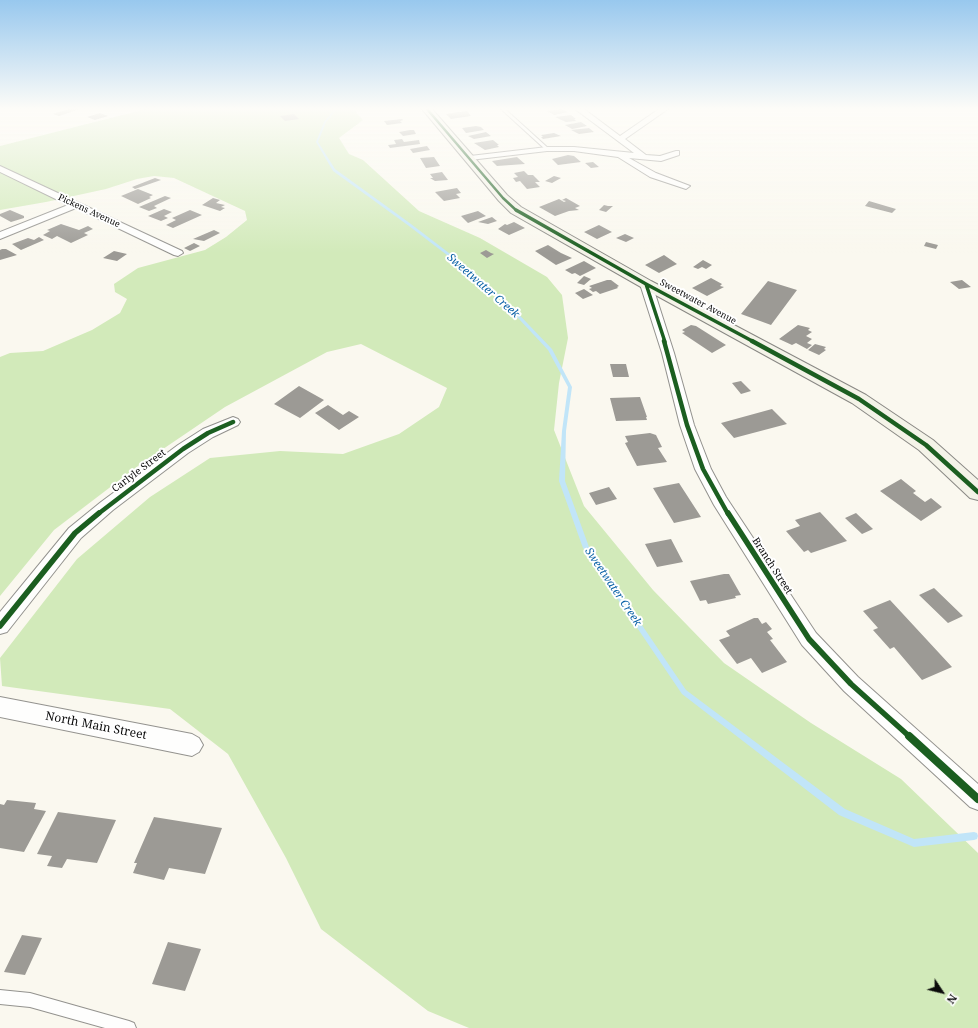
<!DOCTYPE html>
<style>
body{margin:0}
#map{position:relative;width:978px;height:1028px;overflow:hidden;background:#faf8ef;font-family:"Noto Serif",serif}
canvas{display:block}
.north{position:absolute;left:922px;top:972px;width:40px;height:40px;-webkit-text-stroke:3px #fff;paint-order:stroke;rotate:125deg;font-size:11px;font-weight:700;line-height:16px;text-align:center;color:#0b0b0b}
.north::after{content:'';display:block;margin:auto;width:14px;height:18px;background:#0b0b0b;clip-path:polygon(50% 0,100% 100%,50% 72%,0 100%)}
</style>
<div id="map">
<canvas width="978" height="1028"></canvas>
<div class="north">N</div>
</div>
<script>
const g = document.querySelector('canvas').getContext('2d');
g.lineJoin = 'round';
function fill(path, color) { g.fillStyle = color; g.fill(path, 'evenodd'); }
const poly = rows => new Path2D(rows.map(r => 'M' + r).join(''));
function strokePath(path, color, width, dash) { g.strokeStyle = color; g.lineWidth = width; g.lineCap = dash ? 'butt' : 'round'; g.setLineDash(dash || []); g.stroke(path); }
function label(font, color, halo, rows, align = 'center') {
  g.font = font + ' "Noto Serif",serif'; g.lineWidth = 4; g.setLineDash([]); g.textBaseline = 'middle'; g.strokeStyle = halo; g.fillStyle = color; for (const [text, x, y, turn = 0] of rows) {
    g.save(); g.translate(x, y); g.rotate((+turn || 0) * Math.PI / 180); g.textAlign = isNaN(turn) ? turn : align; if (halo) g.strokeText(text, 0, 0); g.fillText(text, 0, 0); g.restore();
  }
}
fill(poly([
 [146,109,353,109,363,120,339,138,349,154,363,160,419,211,480,238,547,277,562,295,568,338,559,383,554,430,584,506,653,590,724,663,811,723,901,779,978,853,978,1028,469,1028,428,1011,321,929,286,858,228,754,170,709,2,686,0,658,77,559,150,497,210,458,280,451,343,454,399,434,439,407,447,388,361,344,327,352,225,407,138,466,54,530,0,596,0,357,10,353,43,351,92,330,120,313,127,299,115,292,114,284,138,268,205,250,226,237,247,220,245,211,174,178,154,176,137,179,106,189,46,202,0,210,0,146]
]), '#d2eaba');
fill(poly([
 [335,109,337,109,326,122,318,142,335,169,411,224,466,266,505,300,552,349,572,387,566,431,565,481,589,547,686,690,845,809,914,839,974,832,977,833,978,836,977,839,974,840,914,847,839,815,682,694,583,548,559,481,562,431,568,387,548,350,503,302,464,268,409,226,333,171,316,142,324,122,335,109]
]), '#c1e5f8');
fill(poly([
 [69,109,80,109,59,116,53,114],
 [562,109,568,112,554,115,547,111],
 [467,111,471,116,451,119,446,114],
 [100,113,108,116,95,120,87,117],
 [294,114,299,119,285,121,280,116],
 [571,115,576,119,574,119,576,121,566,122,555,117],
 [402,119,403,120,400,121,402,123,387,125,384,121],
 [581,122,587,126,572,129,565,125],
 [476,126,481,127,484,130,466,133,462,128],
 [589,128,594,132,579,134,571,130],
 [410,130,414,130,416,134,403,136,399,132],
 [486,132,491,136,474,139,468,136],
 [554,133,561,136,543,139,541,137,543,137,541,135],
 [402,139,404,142,419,140,420,144,390,148,388,145,396,144,394,140],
 [493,140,499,145,497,145,499,147,485,150,474,143],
 [427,146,430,150,413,153,410,149],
 [568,155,574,156,581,162,558,165,552,159],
 [434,157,440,166,426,168,420,158],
 [517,157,525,164,497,166,492,161],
 [593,162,599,167,591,168,585,163],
 [524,171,528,175,533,175,540,182,535,182,540,187,527,189,520,181,516,182,513,178,518,177,514,173],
 [442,172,448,180,435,181,430,178,433,178,430,174],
 [554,176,561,178,552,183,545,181],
 [155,178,161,180,135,189,132,187],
 [457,188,461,193,456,194,460,198,444,201,435,192],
 [138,189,153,195,149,197,151,198,138,204,121,196],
 [165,196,171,198,154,206,157,208,149,211,139,207],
 [213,198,220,200,216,203,225,205,221,207,225,208,220,211,202,205],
 [566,198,580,206,575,208,579,210,569,211,555,216,539,207,559,199,564,202,566,201,562,200],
 [869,201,896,209,892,213,865,206],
 [604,205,608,206,613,206,606,212,599,210],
 [164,209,172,212,164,216,168,218,161,221,148,216],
 [10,210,24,216,24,218,11,222,0,216,0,214],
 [190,210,202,215,173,228,166,225,176,220,172,218],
 [478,211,486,216,468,223,461,216],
 [492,217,497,221,488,224,478,222],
 [514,222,525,228,509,235,498,229,505,224,507,225],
 [61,224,79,230,88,226,93,229,84,233,88,235,71,243,57,236,52,239,43,235,50,231,47,230],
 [599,225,612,232,597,239,584,232],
 [214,230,220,233,204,241,193,239],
 [625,234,634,238,626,242,616,238],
 [39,237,44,240,21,250,12,244,28,238,34,240],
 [926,242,938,245,936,249,924,246],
 [194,243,200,246,190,251,184,248],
 [548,245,561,253,572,258,556,265,535,251],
 [2,249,6,249,17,255,0,260,0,250],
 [486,250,491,253,494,254,487,258,480,253],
 [114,251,127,254,117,261,103,258],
 [664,255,677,264,659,273,645,265],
 [703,260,712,265,706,269,702,267,698,269,693,267],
 [584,261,596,268,580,276,575,273,572,274,565,270],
 [584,276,591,279,584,285,577,283],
 [711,278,722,284,720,286,724,287,707,296,692,288],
 [607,280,611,280,619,286,617,287,618,288,600,294,596,291,593,292,589,289,592,288,589,286],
 [962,280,971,287,959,289,950,282],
 [768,281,797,290,771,325,741,314],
 [584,289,593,295,583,299,575,293],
 [691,325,696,326,726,345,712,353,682,333,685,332,682,330],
 [798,325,810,328,808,330,812,332,806,336,812,339,807,343,812,345,807,349,796,343,792,345,779,339],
 [815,344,826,347,824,349,826,350,819,355,808,350],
 [610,364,626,364,629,377,613,377],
 [741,381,751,391,741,394,732,383],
 [299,386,324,400,300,418,274,404],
 [640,397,647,417,646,417,647,420,616,421,610,398],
 [328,405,343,415,349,411,359,417,339,430,315,413],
 [772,409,787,424,734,438,721,423],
 [650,433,656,435,662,447,658,448,667,462,637,466,625,443,628,442,625,436],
 [901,479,916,491,913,493,925,502,931,498,942,507,921,521,880,491],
 [679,483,701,517,674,523,653,488],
 [609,487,617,499,596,505,589,493],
 [820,512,847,541,811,553,808,550,804,552,786,531,800,526,795,520],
 [856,513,873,529,862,534,845,518],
 [671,539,683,562,657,567,645,544],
 [724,574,729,574,741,595,735,596,736,598,708,604,706,600,700,601,690,581],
 [934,588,963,616,948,623,919,595],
 [890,600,952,667,922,680,894,647,890,649,873,630,878,628,863,611],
 [754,618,758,618,762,624,766,622,772,629,767,632,773,639,770,640,787,662,762,673,751,658,737,664,719,640,730,636,726,631],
 [7,800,36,803,34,809,46,811,24,852,0,848,0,804,4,805],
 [58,812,116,820,97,863,67,859,62,868,47,866,52,856,37,854],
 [154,817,222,828,205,874,169,868,164,880,133,873,137,863,134,863],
 [22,935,42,938,25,975,4,972],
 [168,942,201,949,185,991,152,984]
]), '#9c9a95');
const lane = poly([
 [501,109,505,109,548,148,548,150,546,150,501,109],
 [0,990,30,993,129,1021,134,1023,136,1028,105,1028,30,1007,0,1004,0,990]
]);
const street = poly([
 [575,109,584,109,620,136,659,109,668,109,625,139,646,155,660,156,676,151,679,151,679,155,661,161,629,158,656,173,690,186,686,189,650,177,618,157,574,151,547,151,470,160,466,158,470,156,547,147,574,147,634,153,575,109],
 [0,166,182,251,183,253,178,256,174,255,76,208,0,239,0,232,68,205,0,172,0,166],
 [646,281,652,284,674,353,694,425,711,469,726,497,816,633,858,677,978,784,978,810,970,807,844,691,802,645,714,505,695,469,680,425,662,353,640,284,646,281],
 [233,417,238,419,240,422,238,425,213,437,188,453,113,510,81,538,7,632,0,634,0,612,69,528,101,502,178,445,203,429,233,417],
 [0,697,192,734,199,738,203,745,199,752,192,756,0,717,0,697]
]);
const secondary = poly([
 [422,109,432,109,507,195,521,207,651,281,866,395,933,440,978,480,978,500,970,498,919,450,852,403,641,287,511,213,499,201,422,109]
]);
strokePath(lane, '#93928e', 2);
strokePath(street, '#93928e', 2);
strokePath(secondary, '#898884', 2);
fill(lane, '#fefefd');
fill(street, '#fefefd');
fill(secondary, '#f4f3e8');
strokePath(poly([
 [427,109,503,198,517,211]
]), '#1b5e20', 2.5);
strokePath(poly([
 [516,210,646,284,754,342],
 [646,284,665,342]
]), '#1b5e20', 3.5);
strokePath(poly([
 [664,341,687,425,703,469,728,514],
 [752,341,859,399,926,445,978,492],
 [98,514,183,449,208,433,233,422]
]), '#1b5e20', 4.5);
strokePath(poly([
 [728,513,809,639,851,684,910,737],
 [0,626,75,533,99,513]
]), '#1b5e20', 5.5);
strokePath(poly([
 [909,736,978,799]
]), '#1b5e20', 8);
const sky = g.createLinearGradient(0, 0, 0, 253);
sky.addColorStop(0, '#98c8ee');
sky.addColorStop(0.43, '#fdfcf8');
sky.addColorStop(1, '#fdfcf800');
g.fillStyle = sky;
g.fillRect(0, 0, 978, 253);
label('9px', '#0b0b0b', '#fff', [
 ["Pickens Avenue",89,211,25],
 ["Sweetwater Avenue",698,302,28]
]);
label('10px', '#0b0b0b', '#fff', [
 ["Carlyle Street",139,471,-37],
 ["Branch Street",772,566,57]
]);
label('italic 11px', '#0b62a7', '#fff', [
 ["Sweetwater Creek",483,286,41],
 ["Sweetwater Creek",613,587,56]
]);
label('12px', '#0b0b0b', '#fff', [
 ["North Main Street",96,726,11]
]);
</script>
